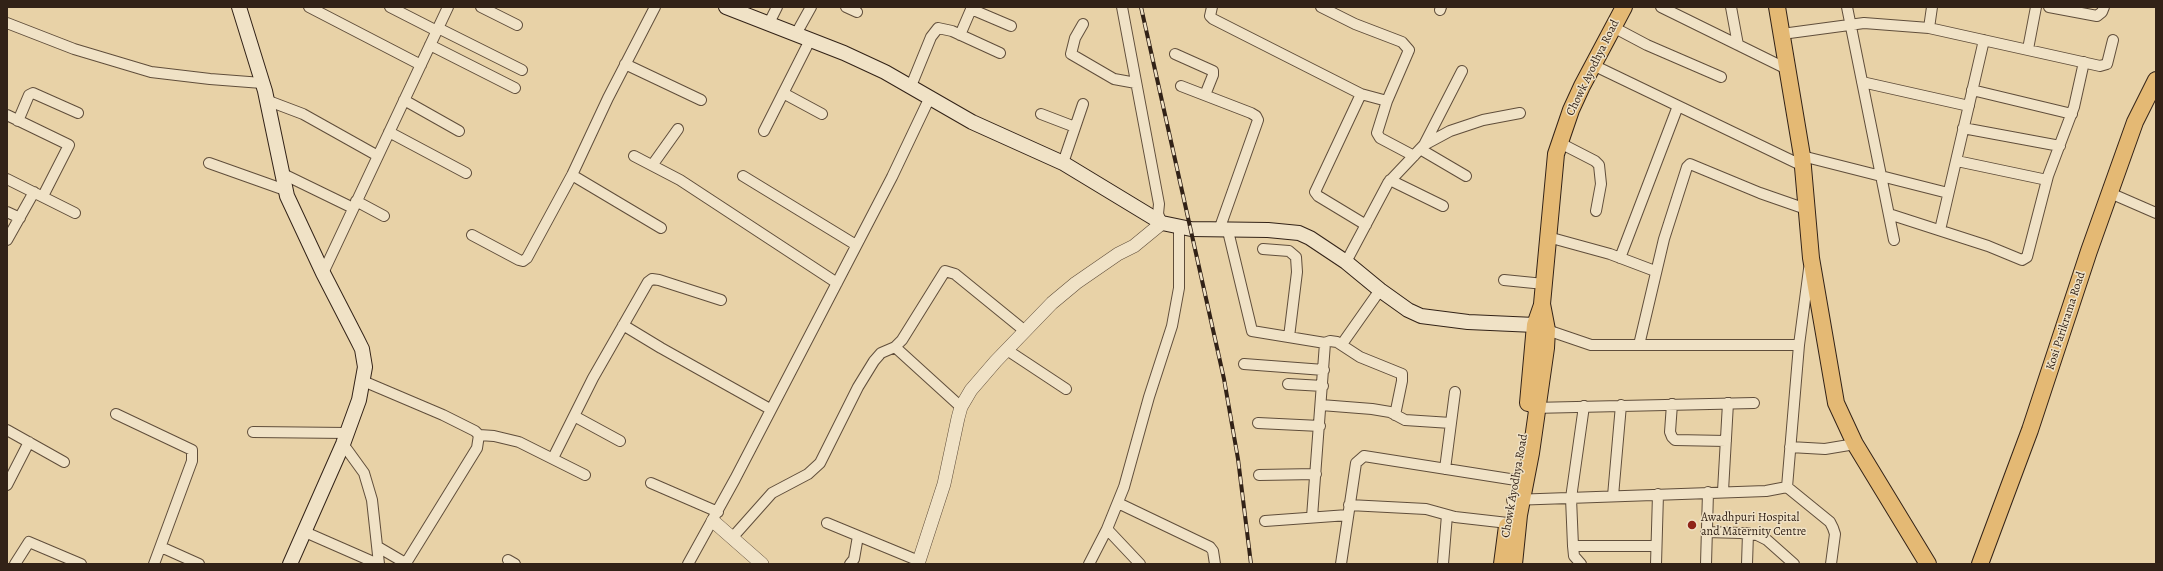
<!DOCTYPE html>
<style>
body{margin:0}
#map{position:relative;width:2163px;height:571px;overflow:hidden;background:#e8d2a7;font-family:Alegreya,serif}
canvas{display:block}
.frame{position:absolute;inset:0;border:8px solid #322217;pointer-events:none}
</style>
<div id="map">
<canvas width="2163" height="571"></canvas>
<div class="frame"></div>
</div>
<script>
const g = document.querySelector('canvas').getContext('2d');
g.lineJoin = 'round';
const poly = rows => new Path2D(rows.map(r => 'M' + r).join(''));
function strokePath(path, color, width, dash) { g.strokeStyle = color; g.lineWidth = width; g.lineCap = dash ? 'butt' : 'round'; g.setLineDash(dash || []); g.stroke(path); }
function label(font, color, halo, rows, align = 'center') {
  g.font = font + ' Alegreya,serif'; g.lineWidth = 3; g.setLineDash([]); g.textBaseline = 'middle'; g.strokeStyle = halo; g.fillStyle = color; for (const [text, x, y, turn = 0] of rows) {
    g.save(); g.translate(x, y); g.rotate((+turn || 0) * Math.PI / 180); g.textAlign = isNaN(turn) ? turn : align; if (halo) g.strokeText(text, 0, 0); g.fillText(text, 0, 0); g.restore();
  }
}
const minor = poly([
 [309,7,421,65],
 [390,7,437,31],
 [481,7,517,25],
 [846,7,857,12],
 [1122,7,1159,204,1158,214,1162,223],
 [1212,7,1210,16,1213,19,1361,94,1315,192,1318,196,1366,225],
 [1321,7,1355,24,1402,42,1409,50,1387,101,1377,133,1380,138,1414,156],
 [1661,7,1787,69],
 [1731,7,1738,45],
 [1847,7,1894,240],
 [2049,7,2097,16,2102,12,2104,7],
 [971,9,1011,26],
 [1440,10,1441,7],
 [7,23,74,49,151,72,210,79,262,83],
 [769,23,777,7],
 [1083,24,1075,38,1071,54,1114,79,1136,83],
 [1613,27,1647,45,1721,77],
 [438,28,522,70],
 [1929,28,1932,7],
 [796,34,811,7],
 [1782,34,1864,23,1929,28,2100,66,2107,64,2113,40],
 [960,35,972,7],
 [430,45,515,88],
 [2028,49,2036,7],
 [1175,54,1213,71,1213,75,1205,95],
 [625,64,701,100],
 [1593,65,1803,166],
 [1862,82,1969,106],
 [911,86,931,37,938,28,952,31,1000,53],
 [1181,86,1251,113,1256,116,1258,120,1219,230],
 [1972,90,2072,114],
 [783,93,822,114],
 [1361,94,1387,101],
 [266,100,303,114,378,156],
 [404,100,459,131],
 [1041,114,1075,127],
 [7,115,69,145,43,196],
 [18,121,29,95,33,93,78,113],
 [1963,128,2060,146],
 [764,131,810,40],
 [389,132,466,173],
 [1560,143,1595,161,1599,165,1601,184,1596,211],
 [1424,145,1450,131,1483,120,1520,113],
 [1420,149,1466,176],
 [634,156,680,180,837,283],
 [1802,156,1948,193],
 [1957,161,2047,180],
 [209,163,285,190],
 [1063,163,1083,104],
 [653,164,678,129],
 [281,173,353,208],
 [572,175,661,228],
 [743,176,856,245],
 [7,179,75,213],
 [1390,180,1443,206],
 [2110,193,2156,213],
 [356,201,384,216],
 [7,212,20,218],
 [1889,214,1988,246,2022,260,2027,257,2048,176,2074,107,2084,62],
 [1940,230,1984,40],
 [1228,231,1252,331,1325,343,1312,517],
 [472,235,519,260,523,261,527,258,572,175,608,98,655,7],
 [1548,237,1610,254,1655,271],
 [7,240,34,192],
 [1263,249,1289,251,1296,257,1297,272,1289,337],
 [1620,258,1678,106],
 [1346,262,1388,183,1424,145,1462,71],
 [1809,269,1799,345,1787,487,1830,522,1833,528,1835,534,1831,564],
 [323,273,448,7],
 [1504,280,1544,284],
 [623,325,661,348,770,409],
 [1547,330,1591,345,1799,345],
 [1325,343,1330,341,1337,342,1360,357,1402,374,1402,381,1395,415],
 [1342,344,1380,290],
 [1639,345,1664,239,1687,167,1690,164,1760,193,1806,209],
 [895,347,961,407],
 [1007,350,1066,389],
 [1244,364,1324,370],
 [363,381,443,415,475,431,479,435,477,448,406,563],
 [1288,384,1323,386],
 [1672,404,1670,432,1672,437,1675,440,1726,441],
 [1321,405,1372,409,1390,412,1405,420,1451,423],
 [1532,408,1754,403],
 [116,414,192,450,192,461,154,564],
 [574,416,620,441],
 [1258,423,1320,426],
 [7,430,64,462],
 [253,432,347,433],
 [479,435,494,436,519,442,585,475],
 [343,444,364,473,372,500,379,564],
 [1790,447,1825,449,1855,444],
 [553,458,593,378,648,282,652,279,659,280,721,300],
 [1445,469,1455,392],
 [1259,475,1316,474],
 [651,483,718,512],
 [7,485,29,442],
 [1723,491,1728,403],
 [1613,496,1621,405],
 [1512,500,1766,491,1787,487],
 [1118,503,1210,547,1213,551,1215,564],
 [1349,505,1426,509,1455,517,1508,523],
 [1265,521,1348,515],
 [827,523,919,561],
 [1107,529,1140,564],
 [305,532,378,564],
 [1706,532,1741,533,1757,535,1767,540,1794,564],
 [732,538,772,493,808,474,820,463,858,387,874,361,881,353,895,347,902,340,945,271,955,274,1025,331],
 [1573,546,1656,546],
 [161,547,199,564],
 [378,547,407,564],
 [508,560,515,564],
 [15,564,29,542,81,564],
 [688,564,735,479,892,177,930,97],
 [850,564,854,559,858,536],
 [1089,564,1107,529,1124,487,1149,397,1172,326,1179,288,1179,227],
 [1341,564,1356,463,1364,456,1516,480],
 [1443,564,1447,515],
 [1581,564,1574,556,1573,546,1571,498,1584,406],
 [1656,564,1658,494],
 [1706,564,1708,492],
 [1747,564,1748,533]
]);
const tertiary = poly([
 [713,521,762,564],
 [918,564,944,484,958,418,961,407,971,390,996,361,1052,303,1076,283,1118,254,1134,246,1162,223]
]);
const secondary = poly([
 [239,7,265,91,287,196,323,273,357,339,362,349,365,367,359,400,343,444,290,564],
 [726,7,844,53,885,72,972,122,1063,163,1162,223,1191,229,1268,230,1299,233,1310,238,1346,262,1380,290,1408,310,1421,316,1468,322,1535,325,1546,330]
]);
const primary = poly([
 [1777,7,1802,156,1811,258,1836,403,1855,444,1928,564],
 [1528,403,1535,325,1542,305],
 [1502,564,1507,526],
 [1514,564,1519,515,1531,453,1546,348,1547,330,1542,304,1556,154,1571,110,1582,86,1624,7],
 [1980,564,2030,430,2089,251,2135,122,2156,80]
]);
strokePath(minor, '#604e3b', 12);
strokePath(tertiary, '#604e3b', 14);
strokePath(secondary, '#322217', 16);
strokePath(primary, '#322217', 18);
strokePath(minor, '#f0e2c6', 10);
strokePath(tertiary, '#f0e2c6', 13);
strokePath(secondary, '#f0e2c6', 14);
strokePath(primary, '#e4b974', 16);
const rail = poly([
 [1141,7,1224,379,1238,459,1251,564]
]);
strokePath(rail, '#322217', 4);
strokePath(rail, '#f0e2c6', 2.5, [8]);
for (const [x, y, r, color] of [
 [1692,525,5,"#8f2418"]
]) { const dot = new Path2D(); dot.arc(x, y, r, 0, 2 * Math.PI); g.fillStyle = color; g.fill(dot); strokePath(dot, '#f0e2c6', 1.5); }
label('12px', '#322217', '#f0e2c6', [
 ["Chowk Ayodhya Road",1593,68,-64],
 ["Kosi Parikrama Road",2066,321,-72],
 ["Chowk Ayodhya Road",1515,486,-80]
]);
label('12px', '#322217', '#f0e2c6', [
 ["Awadhpuri Hospital",1701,518],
 ["and Maternity Centre",1701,532]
], 'left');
</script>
